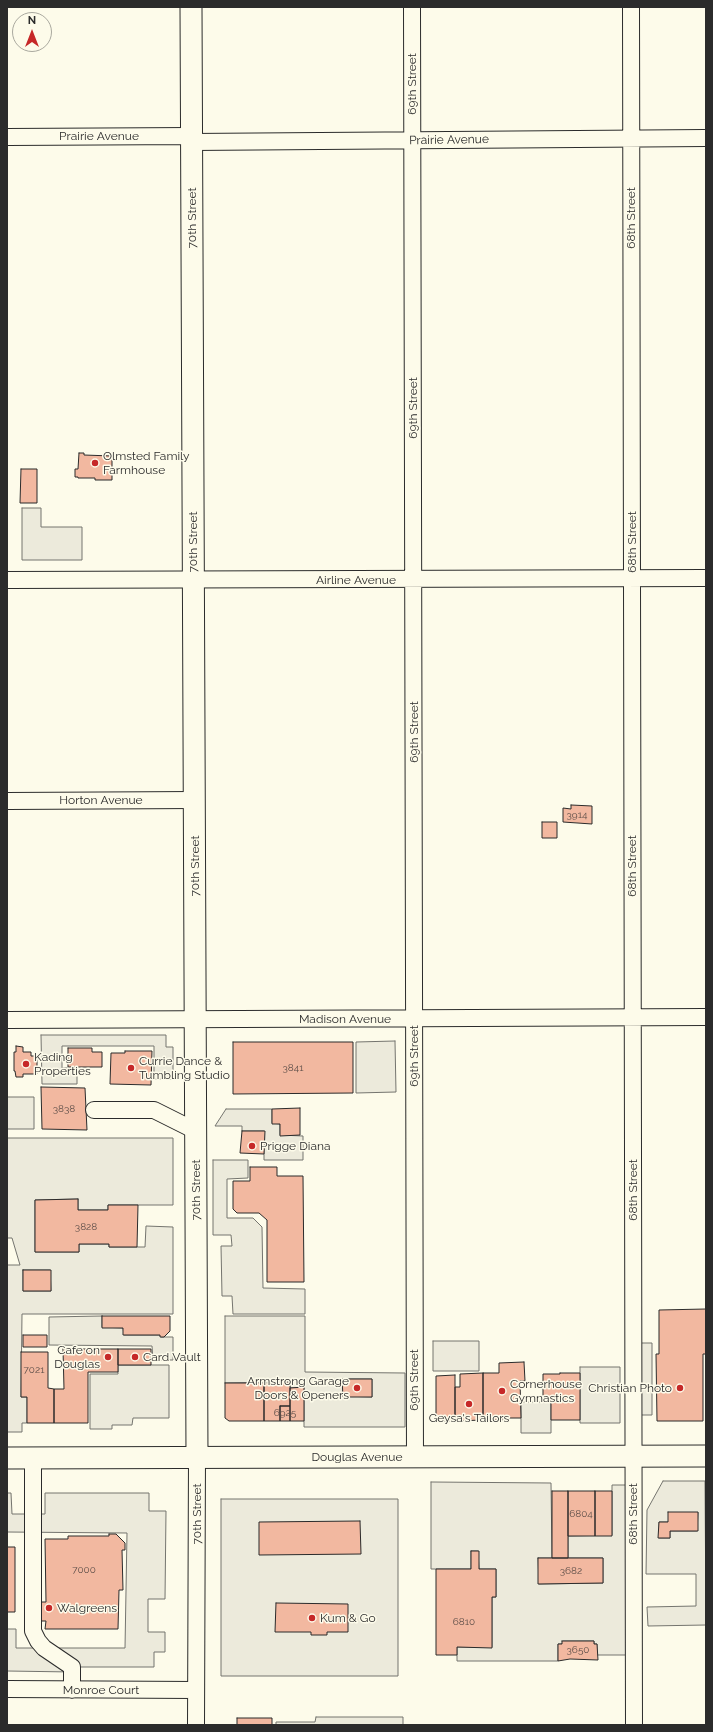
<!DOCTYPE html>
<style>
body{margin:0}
#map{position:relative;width:713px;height:1732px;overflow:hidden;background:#fdfbea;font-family:Raleway,sans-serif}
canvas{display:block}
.frame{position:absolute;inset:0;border:8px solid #2b2b2b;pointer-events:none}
.north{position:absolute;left:12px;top:12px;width:40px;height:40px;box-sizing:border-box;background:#fdfbea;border:1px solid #a9a89e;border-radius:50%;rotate:0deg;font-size:11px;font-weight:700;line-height:16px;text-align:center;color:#2b2b2b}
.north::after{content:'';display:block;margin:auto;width:14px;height:18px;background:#c62828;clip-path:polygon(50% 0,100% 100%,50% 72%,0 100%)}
</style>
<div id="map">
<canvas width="713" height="1732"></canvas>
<div class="frame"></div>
<div class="north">N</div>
</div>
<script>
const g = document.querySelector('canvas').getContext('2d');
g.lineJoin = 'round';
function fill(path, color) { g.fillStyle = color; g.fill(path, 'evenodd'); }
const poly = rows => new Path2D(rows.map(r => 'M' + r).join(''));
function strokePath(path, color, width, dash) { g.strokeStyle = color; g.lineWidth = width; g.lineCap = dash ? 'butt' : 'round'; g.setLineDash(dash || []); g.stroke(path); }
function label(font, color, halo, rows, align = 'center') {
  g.font = font + ' Raleway,sans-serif'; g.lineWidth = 3; g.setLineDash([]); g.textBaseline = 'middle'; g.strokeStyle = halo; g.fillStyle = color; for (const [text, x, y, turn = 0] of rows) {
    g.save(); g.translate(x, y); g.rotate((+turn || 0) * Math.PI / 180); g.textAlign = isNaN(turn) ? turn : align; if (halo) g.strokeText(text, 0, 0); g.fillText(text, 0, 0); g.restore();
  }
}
const parking = poly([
 [22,508,41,508,41,527,82,527,82,560,22,560,22,508],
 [41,1035,166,1035,166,1047,173,1047,173,1079,154,1079,154,1046,62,1046,62,1068,77,1068,77,1084,42,1084,41,1035],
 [395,1041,396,1092,356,1093,356,1042,395,1041],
 [7,1097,34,1097,34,1129,7,1129,7,1097],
 [226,1109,272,1109,272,1123,280,1124,280,1135,303,1136,303,1160,264,1160,264,1131,242,1131,242,1126,215,1126,226,1109],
 [7,1138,173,1138,173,1205,108,1205,108,1210,78,1210,78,1199,35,1200,35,1252,79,1252,79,1244,109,1244,109,1247,145,1247,146,1226,173,1227,173,1314,22,1314,21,1397,27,1397,27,1423,22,1423,22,1432,7,1432,7,1265,20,1265,12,1238,7,1238,7,1138],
 [23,1270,50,1270,51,1291,23,1291,23,1270],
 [213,1160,248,1160,248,1178,227,1179,227,1218,253,1218,262,1227,263,1288,305,1289,305,1314,233,1314,232,1296,222,1296,221,1246,232,1246,231,1235,213,1235,213,1160],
 [102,1316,102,1327,123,1328,124,1335,160,1335,161,1337,173,1337,173,1360,153,1360,152,1346,49,1345,49,1317,102,1316],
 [225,1316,305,1316,305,1372,405,1373,405,1427,304,1427,304,1387,290,1388,290,1382,225,1383,225,1316],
 [343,1379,372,1379,372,1397,343,1396,343,1379],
 [433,1341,479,1341,479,1371,433,1371,433,1341],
 [633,1343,652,1343,652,1415,633,1415,633,1343],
 [118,1365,169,1365,169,1418,133,1418,132,1425,112,1425,112,1429,90,1429,90,1374,118,1374,118,1365],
 [580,1367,620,1367,620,1423,580,1423,580,1367],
 [521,1402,551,1402,551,1433,521,1433,521,1402],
 [663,1481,705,1481,706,1625,648,1626,647,1607,696,1606,696,1574,646,1574,647,1510,663,1481],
 [698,1513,697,1531,670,1531,670,1538,659,1538,659,1522,668,1522,698,1513],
 [431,1482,551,1483,552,1558,538,1558,539,1584,603,1583,603,1558,568,1558,568,1536,612,1535,612,1485,633,1485,634,1655,597,1655,597,1644,594,1644,594,1641,563,1641,562,1644,558,1644,558,1661,457,1661,457,1647,492,1647,492,1597,496,1597,496,1569,479,1569,478,1551,471,1551,471,1569,431,1569,431,1482],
 [7,1493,11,1493,12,1514,45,1514,45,1493,149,1493,149,1511,166,1511,165,1599,148,1599,148,1632,165,1632,165,1652,154,1652,154,1667,72,1667,72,1672,7,1671,7,1629,16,1629,16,1648,125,1648,127,1533,7,1532,7,1493],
 [221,1499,398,1499,398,1676,221,1676,221,1499],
 [316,1717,403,1717,403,1725,276,1725,276,1722,315,1722,316,1717]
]);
fill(parking, '#eceadb');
strokePath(parking, '#74746e', 1);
const building = poly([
 [79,453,84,453,84,455,112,456,112,480,95,480,95,478,78,478,78,477,75,477,75,469,78,469,79,453],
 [21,469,37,469,37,503,20,503,21,469],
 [571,805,592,806,592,824,563,822,563,808,571,809,571,805],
 [542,822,557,822,557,838,542,838,542,822],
 [233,1042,353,1042,353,1093,233,1094,233,1042],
 [16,1046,23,1047,23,1052,31,1052,31,1056,37,1056,37,1074,23,1074,23,1077,16,1077,15,1071,14,1071,14,1052,16,1052,16,1046],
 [68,1048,92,1048,92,1052,102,1052,102,1067,68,1067,68,1048],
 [125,1051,152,1051,151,1085,110,1084,111,1053,125,1053,125,1051],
 [41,1087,85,1088,87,1130,42,1129,41,1087],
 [300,1108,300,1135,280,1136,280,1124,272,1124,272,1109,300,1108],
 [242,1131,265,1131,264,1154,240,1153,242,1131],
 [250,1167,277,1167,277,1176,303,1176,304,1282,267,1282,267,1220,259,1213,237,1213,233,1209,233,1181,250,1181,250,1167],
 [78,1199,78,1210,108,1210,108,1205,138,1205,137,1247,109,1247,109,1244,79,1244,79,1252,35,1252,35,1200,78,1199],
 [23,1270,51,1270,51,1291,23,1291,23,1270],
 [706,1309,706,1354,703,1354,703,1421,657,1421,656,1354,659,1354,659,1310,706,1309],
 [102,1316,170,1316,170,1331,164,1337,160,1337,160,1335,123,1335,123,1328,102,1328,102,1316],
 [23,1335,47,1335,47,1347,23,1347,23,1335],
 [63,1349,118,1349,118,1372,88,1372,88,1423,54,1423,54,1389,64,1389,63,1349],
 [118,1349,151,1349,151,1365,118,1365,118,1349],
 [21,1352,48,1352,48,1388,54,1389,54,1423,27,1423,27,1397,21,1397,21,1352],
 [524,1362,525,1381,520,1381,521,1418,503,1418,503,1420,483,1420,483,1373,499,1373,499,1363,524,1362],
 [483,1373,483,1420,455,1421,455,1387,460,1387,460,1374,483,1373],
 [560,1373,580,1373,580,1420,551,1420,551,1402,543,1402,543,1374,560,1374,560,1373],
 [455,1375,455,1421,436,1421,436,1376,455,1375],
 [342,1379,372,1379,372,1397,343,1397,342,1379],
 [290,1382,290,1406,280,1406,280,1421,264,1421,264,1383,290,1382],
 [225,1383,264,1383,264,1421,229,1421,225,1418,225,1383],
 [304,1387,304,1421,290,1421,290,1388,304,1387],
 [280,1406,290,1406,290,1421,280,1421,280,1406],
 [552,1491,568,1491,568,1558,552,1558,552,1491],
 [568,1491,595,1491,595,1536,568,1536,568,1491],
 [595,1491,612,1491,612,1536,595,1536,595,1491],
 [668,1512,698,1512,698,1531,670,1531,670,1538,658,1538,659,1522,668,1522,668,1512],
 [360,1521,361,1554,259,1555,259,1522,360,1521],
 [109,1534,116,1534,125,1543,125,1550,122,1550,123,1590,119,1590,118,1629,45,1629,46,1621,33,1621,33,1602,46,1602,45,1539,68,1539,68,1536,109,1536,109,1534],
 [7,1547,15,1547,15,1612,7,1612,7,1547],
 [471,1551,479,1551,479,1569,496,1569,496,1597,492,1597,492,1648,457,1647,457,1655,436,1655,436,1569,471,1569,471,1551],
 [538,1558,603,1558,603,1583,538,1584,538,1558],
 [276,1603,348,1604,348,1632,327,1632,327,1635,311,1635,311,1632,275,1632,276,1603],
 [562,1641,594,1641,594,1644,597,1644,598,1660,570,1659,558,1661,558,1644,562,1644,562,1641],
 [237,1718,272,1718,272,1725,237,1725,237,1718]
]);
fill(building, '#f2b8a0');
strokePath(building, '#2b2b2b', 1);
const minor = poly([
 [412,7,415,1457],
 [631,7,634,1725],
 [7,137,192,136],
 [192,142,706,138],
 [7,580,706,578],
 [7,801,195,800],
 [7,1020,706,1017],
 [94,1110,154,1110,196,1131],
 [33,1458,33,1631,38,1641,44,1648,72,1667,72,1690],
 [7,1689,196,1690],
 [196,1725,197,1457]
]);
const major = poly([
 [191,7,197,1457],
 [7,1458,706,1456]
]);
strokePath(minor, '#2b2b2b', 18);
strokePath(major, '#2b2b2b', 23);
strokePath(minor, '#fdfbea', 16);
strokePath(major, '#fdfbea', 21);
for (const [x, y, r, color] of [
 [95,463,4,"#c62828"],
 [26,1064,4,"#c62828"],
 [131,1068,4,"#c62828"],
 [252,1146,4,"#c62828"],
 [108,1357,4,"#c62828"],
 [135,1357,4,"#c62828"],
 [357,1388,4,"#c62828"],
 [680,1388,4,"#c62828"],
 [502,1391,4,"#c62828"],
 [469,1404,4,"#c62828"],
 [49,1608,4,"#c62828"],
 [312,1618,4,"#c62828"]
]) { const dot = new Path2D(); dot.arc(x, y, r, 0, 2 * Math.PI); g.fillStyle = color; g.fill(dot); strokePath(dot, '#fdfbea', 1.5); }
label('10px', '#5d4e48', null, [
 ["3914",577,815],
 ["3841",293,1068],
 ["3838",64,1109],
 ["3828",86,1227],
 ["7021",34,1370],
 ["6925",285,1413],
 ["6804",581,1514],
 ["7000",84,1570],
 ["3682",571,1571],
 ["6810",464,1622],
 ["3650",578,1650]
]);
label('12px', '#2b2b2b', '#fdfbea', [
 ["69th Street",412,84,-90],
 ["Prairie Avenue",99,136],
 ["Prairie Avenue",449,140,-1],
 ["70th Street",192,218,-90],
 ["68th Street",631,218,-90],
 ["69th Street",413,408,-90],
 ["70th Street",193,542,-90],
 ["68th Street",632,542,-90],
 ["Airline Avenue",356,580],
 ["69th Street",414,732,-90],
 ["Horton Avenue",101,800],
 ["70th Street",195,866,-90],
 ["68th Street",632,866,-90],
 ["Madison Avenue",345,1019],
 ["69th Street",414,1056,-90],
 ["70th Street",196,1190,-90],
 ["68th Street",633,1190,-90],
 ["69th Street",414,1380,-90],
 ["Douglas Avenue",357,1457],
 ["70th Street",197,1514,-90],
 ["68th Street",633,1514,-90],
 ["Monroe Court",101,1690]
]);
label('12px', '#2b2b2b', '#fdfbea', [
 ["Olmsted Family",103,456],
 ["Farmhouse",103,470],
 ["Kading",34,1057],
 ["Properties",34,1071],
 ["Currie Dance &",139,1061],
 ["Tumbling Studio",139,1075],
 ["Prigge Diana",260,1146],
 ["Cafe on",100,1350,"right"],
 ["Douglas",100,1364,"right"],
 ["Card Vault",143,1357],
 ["Armstrong Garage",349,1381,"right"],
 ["Doors & Openers",349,1395,"right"],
 ["Cornerhouse",510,1384],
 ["Gymnastics",510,1398],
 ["Christian Photo",672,1388,"right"],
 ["Geysa's Tailors",469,1418,"center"],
 ["Walgreens",57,1608],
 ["Kum & Go",320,1618]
], 'left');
</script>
